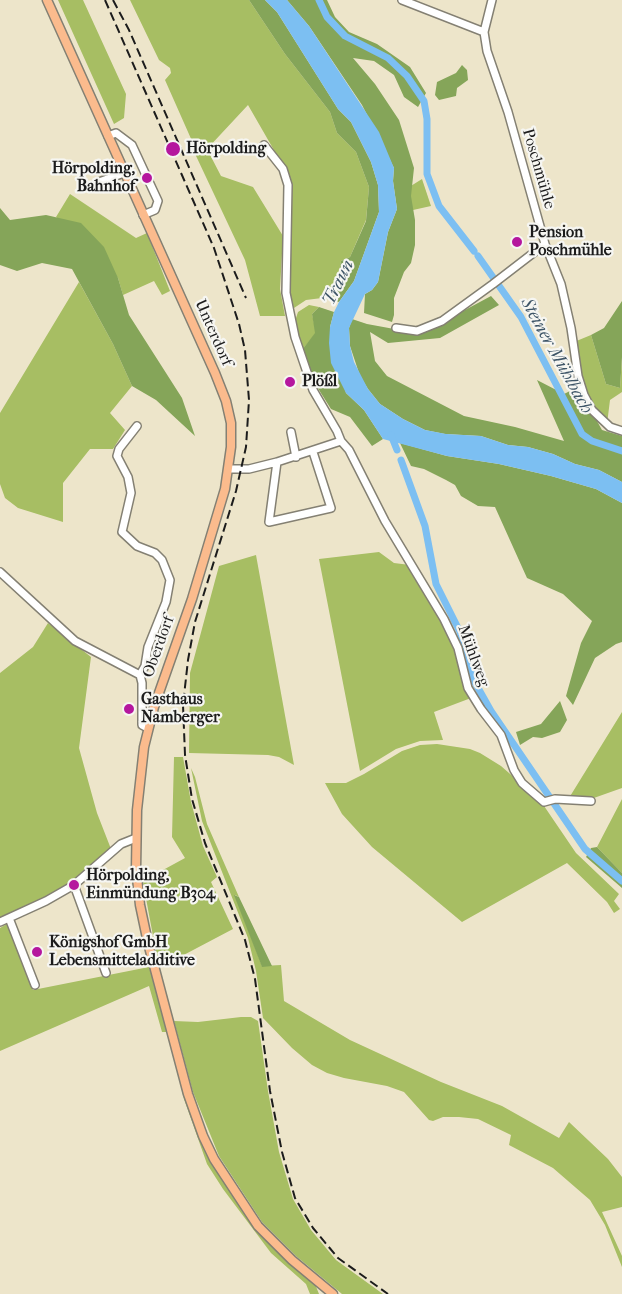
<!DOCTYPE html>
<meta charset="utf-8">
<style>
body{margin:0}
canvas{display:block;background:#ede5ca}
</style>
<canvas width="622" height="1294"></canvas>
<script>
const g = document.querySelector('canvas').getContext('2d');
g.lineJoin = 'round';
function fill(path, color) { g.fillStyle = color; g.fill(path, 'evenodd'); }
const poly = rows => new Path2D(rows.map(r => 'M' + r).join(''));
function strokePath(path, color, width, dash) { g.strokeStyle = color; g.lineWidth = width; g.lineCap = dash ? 'butt' : 'round'; g.setLineDash(dash || []); g.stroke(path); }
function label(font, color, halo, rows, align = 'center') {
  g.font = font + ' "IM FELL French Canon",serif'; g.lineWidth = 4.5; g.setLineDash([]); g.textBaseline = 'middle'; g.strokeStyle = halo; g.fillStyle = color; for (const [text, x, y, turn = 0] of rows) {
    g.save(); g.translate(x, y); g.rotate((+turn || 0) * Math.PI / 180); g.textAlign = isNaN(turn) ? turn : align; if (halo) g.strokeText(text, 0, 0); g.fillText(text, 0, 0); g.restore();
  }
}
fill(poly([
 [58,0,83,0,126,94,124,118,114,124],
 [130,0,249,0,285,54,330,112,337,133,356,152,369,187,366,220,350,257,341,261,337,282,322,298,306,300,291,310,286,288,290,178,248,105,207,149,221,176,253,187,283,236,280,289,285,316,260,316,245,260,189,141,192,141,165,80,171,73,170,68,159,60],
 [422,179,431,206,413,210,406,189],
 [70,194,136,238,147,233,170,291,162,295,154,281,123,295,118,278,56,217],
 [79,282,113,344,132,386,110,413,125,430,113,449,90,449,63,483,63,522,18,508,5,498,0,484,0,413],
 [309,305,319,307,312,314,316,333,302,350,295,321,298,312],
 [591,335,606,384,620,388,622,357,622,392,610,400,607,424,593,410,585,395,574,342],
 [379,552,394,563,410,565,446,628,471,698,434,712,443,740,420,741,396,749,360,771,319,559],
 [256,555,294,765,279,757,268,755,189,753,190,673,219,566],
 [48,623,91,657,79,748,97,813,111,849,71,885,40,902,0,919,0,673,33,647],
 [622,712,622,788,591,799,569,798],
 [437,744,470,749,480,753,501,766,517,780,542,803,576,853,619,894,614,901,620,909,614,913,607,902,567,863,462,922,372,847,342,814,325,783,346,783,364,774,402,751,420,745],
 [174,757,183,757,191,802,203,846,217,877,211,882,233,929,159,968,142,877,152,876,185,858,172,837],
 [191,768,195,777,207,824,239,897,235,895,262,966,281,965,284,1001,350,1040,441,1082,502,1106,559,1138,569,1122,608,1159,622,1177,622,1207,602,1212,622,1256,622,1267,605,1225,590,1200,553,1168,509,1145,511,1135,478,1119,459,1117,443,1117,433,1121,429,1120,404,1092,387,1086,344,1078,327,1073,312,1065,292,1048,263,1018,256,971,248,938,202,821],
 [622,799,622,873,597,847],
 [7,924,33,990,149,967,206,1150,288,1261,315,1284,319,1294,310,1294,306,1284,271,1253,223,1189,207,1164,184,1099,168,1032,162,1032,149,986,0,1051,0,928],
 [241,1017,251,1017,258,1021,268,1091,279,1152,293,1199,311,1230,336,1260,383,1294,342,1294,296,1256,262,1222,219,1156,193,1092,174,1021,198,1022]
]), '#a7be63');
fill(poly([
 [249,0,265,0,277,12,338,109,351,122,371,162,378,185,379,212,354,281,339,302,322,298,337,282,341,261,350,257,366,221,369,187,356,152,337,133,330,112,285,54],
 [287,0,327,0,335,17,349,32,377,44,410,67,426,93,418,107,404,97,394,75,374,61,353,58,375,84,399,120,414,168,411,196,415,220,415,245,411,263,404,272,394,298,394,315,392,322,364,313,365,294,372,290,378,282,388,232,397,209,393,181,394,168,362,105,309,26],
 [462,65,467,70,468,80,457,88,456,96,439,100,435,95,437,82,456,73],
 [0,208,10,220,46,215,81,223,104,247,118,278,129,315,182,398,195,436,156,400,132,386,113,344,72,269,42,263,17,271,0,265],
 [491,296,499,305,440,338,388,343,370,332,375,361,387,376,464,416,515,427,564,441,537,380,564,394,578,387,602,430,622,436,622,482,599,470,575,464,553,454,528,447,508,445,481,436,445,434,425,430,403,419,380,404,368,389,360,376,350,346,349,328,352,319,367,324,416,333,452,317],
 [622,301,622,357,620,388,606,384,591,335,604,328],
 [319,307,334,312,330,327,346,393,364,410,383,439,372,446,350,417,331,409,314,382,302,350,315,333,312,314],
 [400,443,447,456,499,464,551,476,596,489,622,503,622,642,616,644,595,658,573,705,566,696,581,643,592,621,563,594,527,578,495,507,478,506,461,496,455,485,446,480,424,469,411,466],
 [560,701,567,720,560,732,542,738,533,737,520,745,516,732,541,724],
 [597,847,622,873,622,888,586,857,591,848],
 [234,895,239,897,272,966,262,967]
]), '#85a559');
fill(poly([
 [265,0,287,0,309,26,379,132,394,168,393,181,397,209,388,232,378,282,372,290,365,294,349,328,350,346,354,362,368,389,380,404,403,419,425,430,446,434,481,436,508,445,528,447,553,454,575,464,599,470,622,482,622,503,596,489,551,476,499,464,447,456,383,439,364,410,346,393,331,363,329,343,330,327,334,312,339,302,354,281,379,212,378,185,371,162,351,122,338,109,277,12]
]), '#7cbff2');
strokePath(poly([
 [319,0,327,17,345,36,388,58,407,76,424,101,427,119,427,174,439,206,474,251],
 [478,256,521,317,582,434,592,441,622,451],
 [391,435,397,450],
 [401,460,425,526,436,584,460,632,473,679,491,711,585,849,622,881]
]), '#7cbff2', 7);
const minor = poly([
 [402,0,484,32],
 [492,0,484,32,487,51,508,112,545,244,561,284,571,328,578,376,584,395,592,410,610,427,622,431],
 [108,136,116,133,132,145,158,201,155,210,143,215],
 [264,145,283,169,288,185,286,293,295,337,313,390,337,431,341,441,349,450,385,521,444,619,458,648,468,688,481,709,501,735,514,770,522,783,544,802,555,799,591,801],
 [99,182,124,173],
 [396,328,417,331,442,321,493,284,545,244],
 [137,426,119,449,117,456,128,477,131,493,122,532,137,546,155,553,162,560,170,580,166,602,148,647,145,666,140,675],
 [291,432,296,457],
 [277,462,269,522,331,508,313,452],
 [229,469,249,469,277,462,341,441],
 [0,572,75,641,140,675,142,683,142,725,148,728],
 [74,885,106,973],
 [9,918,35,985],
 [0,922,46,901,74,885,121,844,136,838]
]);
const major = poly([
 [47,0,215,373,226,401,231,423,231,447,225,489,192,599,154,707,144,747,137,810,136,869,140,905,148,943,188,1094,203,1136,214,1159,258,1226,292,1260,333,1294]
]);
strokePath(minor, '#848073', 10);
strokePath(major, '#848073', 11);
strokePath(minor, '#fff', 7);
strokePath(major, '#fbbb8d', 8);
strokePath(poly([
 [105,0,214,248,239,324,245,350,249,400,246,447,236,491,195,622,188,660,183,705,185,755,192,799,205,843,245,940,255,979,270,1091,282,1152,295,1198,313,1228,338,1258,388,1294],
 [113,0,129,30,246,298]
]), '#1c1c1c', 2, [9, 4.5]);
for (const [x, y, r, color] of [
 [173,149,8,"#b5179e"],
 [147,178,6,"#b5179e"],
 [517,242,6,"#b5179e"],
 [290,382,6,"#b5179e"],
 [129,709,6,"#b5179e"],
 [74,885,6,"#b5179e"],
 [37,952,6,"#b5179e"]
]) { const dot = new Path2D(); dot.arc(x, y, r, 0, 2 * Math.PI); g.fillStyle = color; g.fill(dot); strokePath(dot, '#f6f6f2', 2); }
label('bold 16px', '#1c1c1c', '#f6f6f2', [
 ["Hörpolding",186,149],
 ["Hörpolding,",135,169,"right"],
 ["Bahnhof",135,187,"right"],
 ["Pension",529,233],
 ["Poschmühle",529,251],
 ["Plößl",302,382],
 ["Gasthaus",141,700],
 ["Namberger",141,718],
 ["Hörpolding,",86,876],
 ["Einmündung B304",86,894],
 ["Königshof GmbH",49,943],
 ["Lebensmitteladditive",49,961]
], 'left');
label('16px', '#1c1c1c', '#f6f6f2', [
 ["Poschmühle",538,169,74],
 ["Unterdorf",213,333,66],
 ["Oberdorf",159,647,-70],
 ["Mühlweg",473,656,70]
]);
label('italic 18px', '#3e5567', '#f6f6f2', [
 ["Traun",339,283,-64],
 ["Steiner Mühlbach",556,356,61]
]);
</script>
